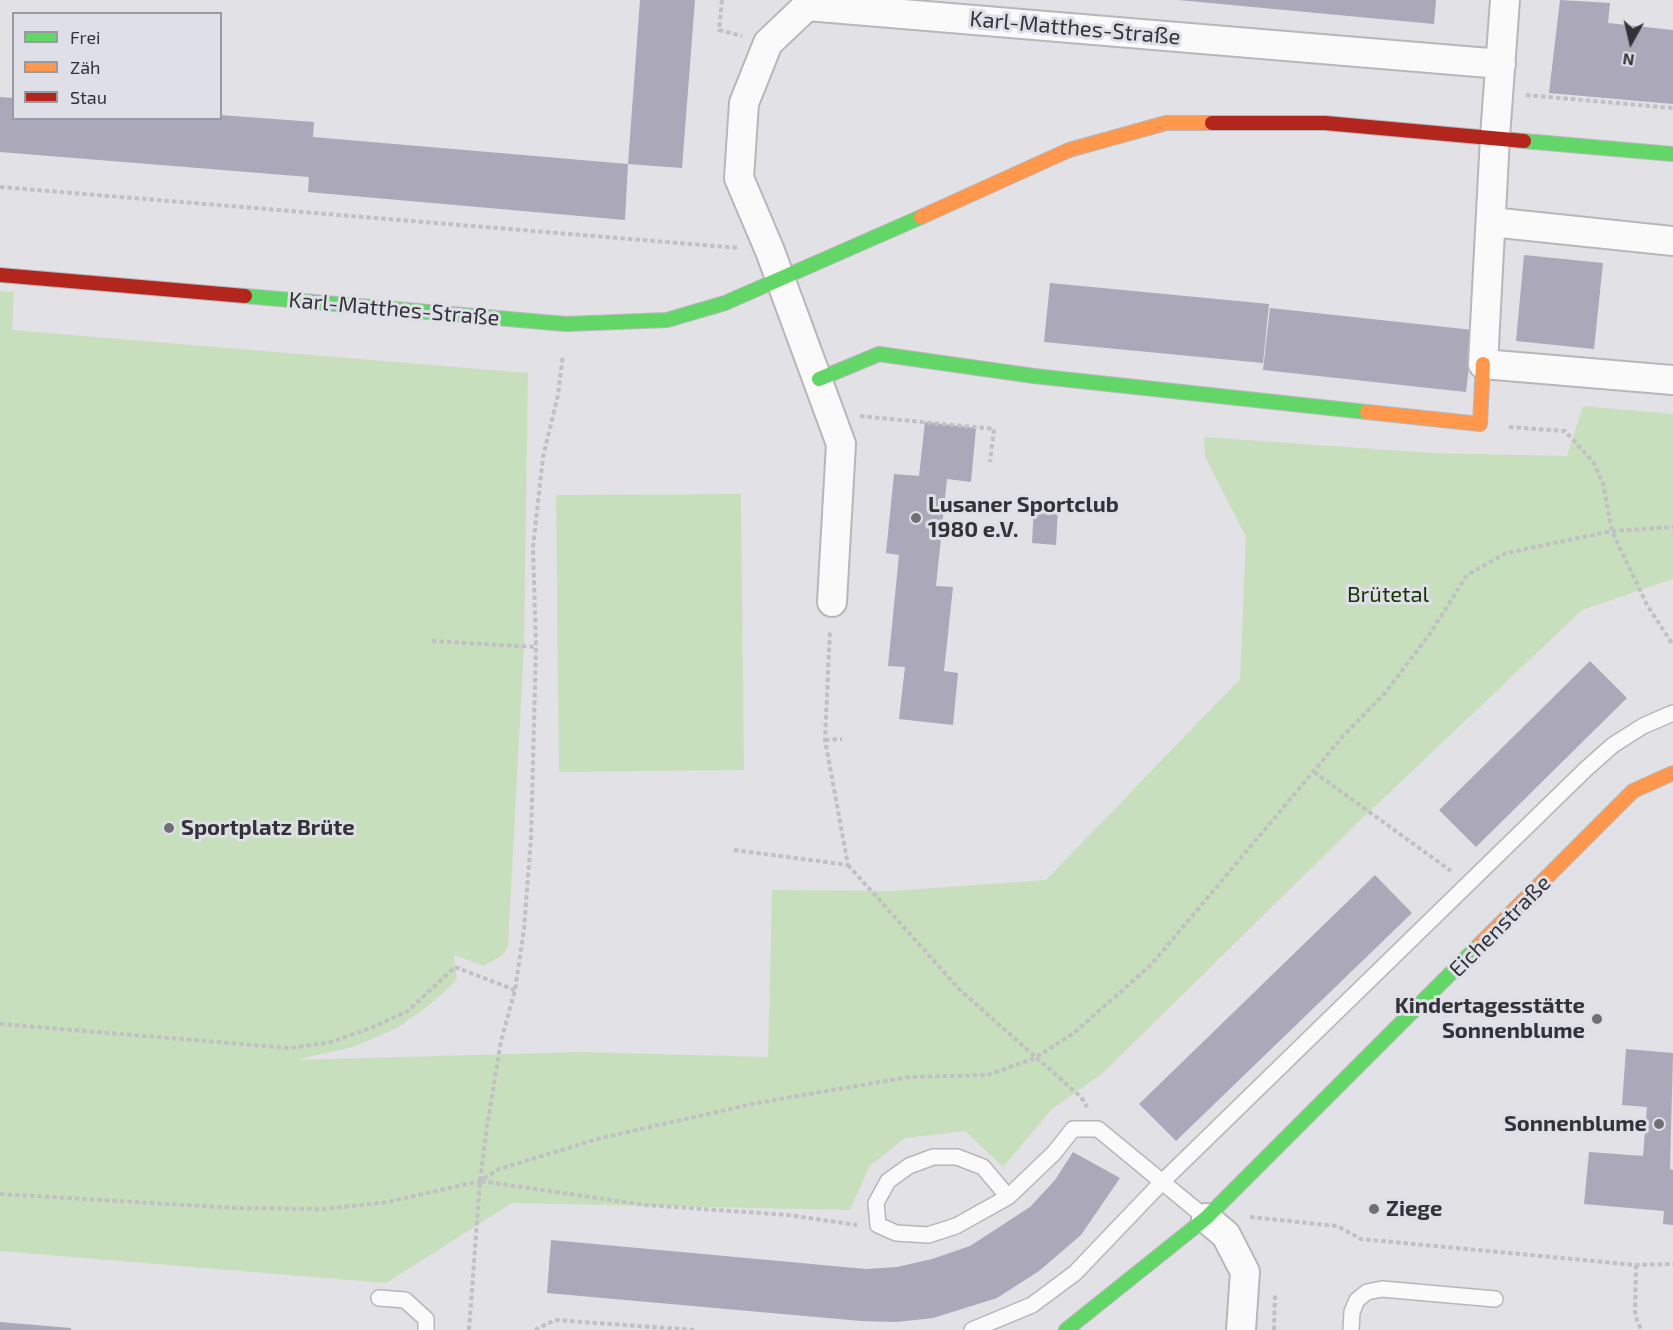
<!DOCTYPE html>
<meta charset="utf-8">
<style>
body{margin:0}
#map{position:relative;width:1673px;height:1330px;overflow:hidden;background:#e1e1e6;font-family:"Exo 2",sans-serif}
canvas{display:block}
.legend{position:absolute;left:12px;top:12px;width:210px;height:108px;box-sizing:border-box;background:#dfdfe8;border:2px solid #9a9aa1;margin:0;padding:8px 10px;list-style:none;font-size:18px;color:#333337}
.legend li{display:flex;align-items:center;gap:12px;height:30px}
.legend b{width:30px;border:2px solid #9a9aa1}
.north{position:absolute;left:1601px;top:12px;width:60px;height:60px;-webkit-text-stroke:4px #dfdfe8;paint-order:stroke;rotate:188deg;font-size:16px;font-weight:700;line-height:24px;text-align:center;color:#333337}
.north::after{content:'';display:block;margin:auto;width:21px;height:27px;background:#333337;clip-path:polygon(50% 0,100% 100%,50% 72%,0 100%)}
</style>
<div id="map">
<canvas width="1673" height="1330"></canvas>
<ul class="legend">
<li><b style="height:8px;background:#63d668"></b>Frei</li>
<li><b style="height:8px;background:#ff974d"></b>Zäh</li>
<li><b style="height:8px;background:#b3261e"></b>Stau</li>
</ul>
<div class="north">N</div>
</div>
<script>
const g = document.querySelector('canvas').getContext('2d');
g.lineJoin = 'round';
function fill(path, color) { g.fillStyle = color; g.fill(path, 'evenodd'); }
const poly = rows => new Path2D(rows.map(r => 'M' + r).join(''));
function strokePath(path, color, width, dash) { g.strokeStyle = color; g.lineWidth = width; g.lineCap = dash ? 'butt' : 'round'; g.setLineDash(dash || []); g.stroke(path); }
function label(font, color, halo, rows, align = 'center') {
  g.font = font + ' "Exo 2",sans-serif'; g.lineWidth = 6; g.setLineDash([]); g.textBaseline = 'middle'; g.strokeStyle = halo; g.fillStyle = color; for (const [text, x, y, turn = 0] of rows) {
    g.save(); g.translate(x, y); g.rotate((+turn || 0) * Math.PI / 180); g.textAlign = isNaN(turn) ? turn : align; if (halo) g.strokeText(text, 0, 0); g.fillText(text, 0, 0); g.restore();
  }
}
fill(poly([
 [0,291,14,292,12,330,528,373,524,645,508,945,504,954,484,966,454,955,457,980,427,1007,397,1028,353,1047,295,1060,581,1052,768,1057,772,890,891,891,1046,880,1240,679,1246,537,1205,457,1204,437,1432,453,1567,456,1583,406,1673,414,1673,579,1582,610,1349,831,1103,1073,1052,1109,1003,1167,965,1131,905,1138,869,1167,850,1210,512,1203,386,1283,0,1251],
 [741,494,744,770,559,772,556,495]
]), '#c8dfbe');
fill(poly([
 [640,0,695,0,682,168,628,164,625,220,308,192,309,177,0,152,0,97,14,98,14,118,220,118,220,115,314,122,313,137,628,164],
 [1178,0,1436,0,1434,24],
 [1560,0,1610,3,1608,23,1673,30,1673,104,1549,93],
 [1524,255,1603,263,1594,349,1516,341],
 [1050,283,1269,304,1263,363,1044,342],
 [1270,308,1473,330,1466,392,1263,370],
 [925,422,976,428,971,482,947,479,936,586,953,587,944,671,958,673,953,725,899,719,905,667,888,666,899,555,886,553,894,474,919,476],
 [1034,507,1058,508,1056,545,1032,543],
 [1590,661,1627,698,1476,847,1439,810],
 [1375,875,1412,913,1176,1141,1139,1104],
 [1626,1049,1673,1053,1670,1169,1673,1170,1673,1225,1663,1224,1664,1211,1584,1204,1589,1152,1643,1156,1647,1107,1622,1105],
 [1073,1152,1120,1178,1081,1235,1039,1271,997,1298,933,1318,896,1322,861,1321,547,1293,551,1240,866,1269,897,1267,932,1259,970,1246,1030,1207,1055,1180],
 [0,1322,71,1328,71,1330,0,1330]
]), '#aaa8b9');
const lane = poly([
 [1008,1197,983,1167,957,1157,933,1157,909,1166,888,1181,876,1203,878,1225,896,1233,928,1235,956,1226,1008,1197,1054,1153,1073,1129,1098,1129,1206,1218],
 [379,1298,405,1300,426,1319,426,1330],
 [972,1330,1032,1305,1075,1273,1163,1181,1586,769,1613,745,1643,726,1673,713],
 [1351,1330,1352,1312,1357,1300,1367,1292,1382,1289,1495,1299]
]);
const street = poly([
 [1505,0,1495,137,1483,364,1673,380],
 [1491,222,1673,241],
 [832,602,841,444,770,251,739,178,744,103,768,43,807,6,1501,64],
 [1206,1218,1226,1235,1245,1272,1241,1330]
]);
const fast = poly([
 [1524,141,1673,154],
 [245,296,566,324,667,320,725,303,921,217],
 [819,379,879,354,1034,376,1367,412],
 [1066,1330,1206,1218,1480,944]
]);
const slow = poly([
 [921,217,1069,150,1166,123,1212,123],
 [1367,412,1480,424,1483,364],
 [1480,944,1633,791,1673,773]
]);
const jam = poly([
 [1212,123,1325,123,1524,141],
 [0,275,245,296]
]);
strokePath(lane, '#b7b7ba', 18);
strokePath(street, '#b7b7ba', 32);
strokePath(fast, '#b7b7ba', 16);
strokePath(slow, '#b7b7ba', 16);
strokePath(jam, '#b7b7ba', 16);
strokePath(poly([
 [722,0,719,30,742,36],
 [1526,95,1673,108],
 [0,187,739,248],
 [860,416,994,429,990,462],
 [1509,427,1565,431,1594,463,1603,484,1612,531,1647,605,1673,645],
 [432,641,536,647],
 [825,740,842,739],
 [1314,772,1451,871],
 [734,850,848,865,825,740,830,630],
 [848,865,960,990,1081,1097,1087,1107],
 [0,1024,290,1048,331,1042,371,1028,408,1011,455,967,515,990],
 [481,1181,645,1205,788,1215,857,1225],
 [0,1194,236,1208,323,1209,388,1202,480,1181,499,1169,601,1138,757,1103,909,1077,987,1075,1035,1058,1074,1033,1151,965,1344,735,1385,693,1429,635,1467,575,1506,553,1612,531,1673,527],
 [1250,1217,1337,1226,1361,1239,1636,1265,1673,1264],
 [1636,1265,1635,1315,1641,1330],
 [469,1330,480,1181,487,1127,501,1041,515,990,524,929,531,838,536,647,533,547,543,457,558,395,563,355],
 [535,1330,555,1320,695,1330],
 [1274,1330,1275,1295]
]), '#c1c1c3', 4, [4.5, 3]);
strokePath(lane, '#fafafb', 15);
strokePath(street, '#fafafb', 28);
strokePath(fast, '#63d668', 14);
strokePath(slow, '#ff974d', 14);
strokePath(jam, '#b3261e', 14);
for (const [x, y, r, color] of [
 [916,518,6,"#707074"],
 [169,828,6,"#707074"],
 [1597,1019,6,"#707074"],
 [1659,1124,6,"#707074"],
 [1374,1209,6,"#707074"]
]) { const dot = new Path2D(); dot.arc(x, y, r, 0, 2 * Math.PI); g.fillStyle = color; g.fill(dot); strokePath(dot, '#dfdfe8', 2); }
label('22px', '#333337', '#dfdfe8', [
 ["Karl-Matthes-Straße",1075,28,5],
 ["Karl-Matthes-Straße",394,309,5],
 ["Eichenstraße",1500,926,-45]
]);
label('bold 22px', '#333337', '#dfdfe8', [
 ["Lusaner Sportclub",928,505],
 ["1980 e.V.",928,530],
 ["Sportplatz Brüte",181,828],
 ["Kindertagesstätte",1585,1006,"right"],
 ["Sonnenblume",1585,1031,"right"],
 ["Sonnenblume",1647,1124,"right"],
 ["Ziege",1386,1209]
], 'left');
label('22px', '#163400', '#dfdfe8', [
 ["Brütetal",1388,595]
]);
</script>
